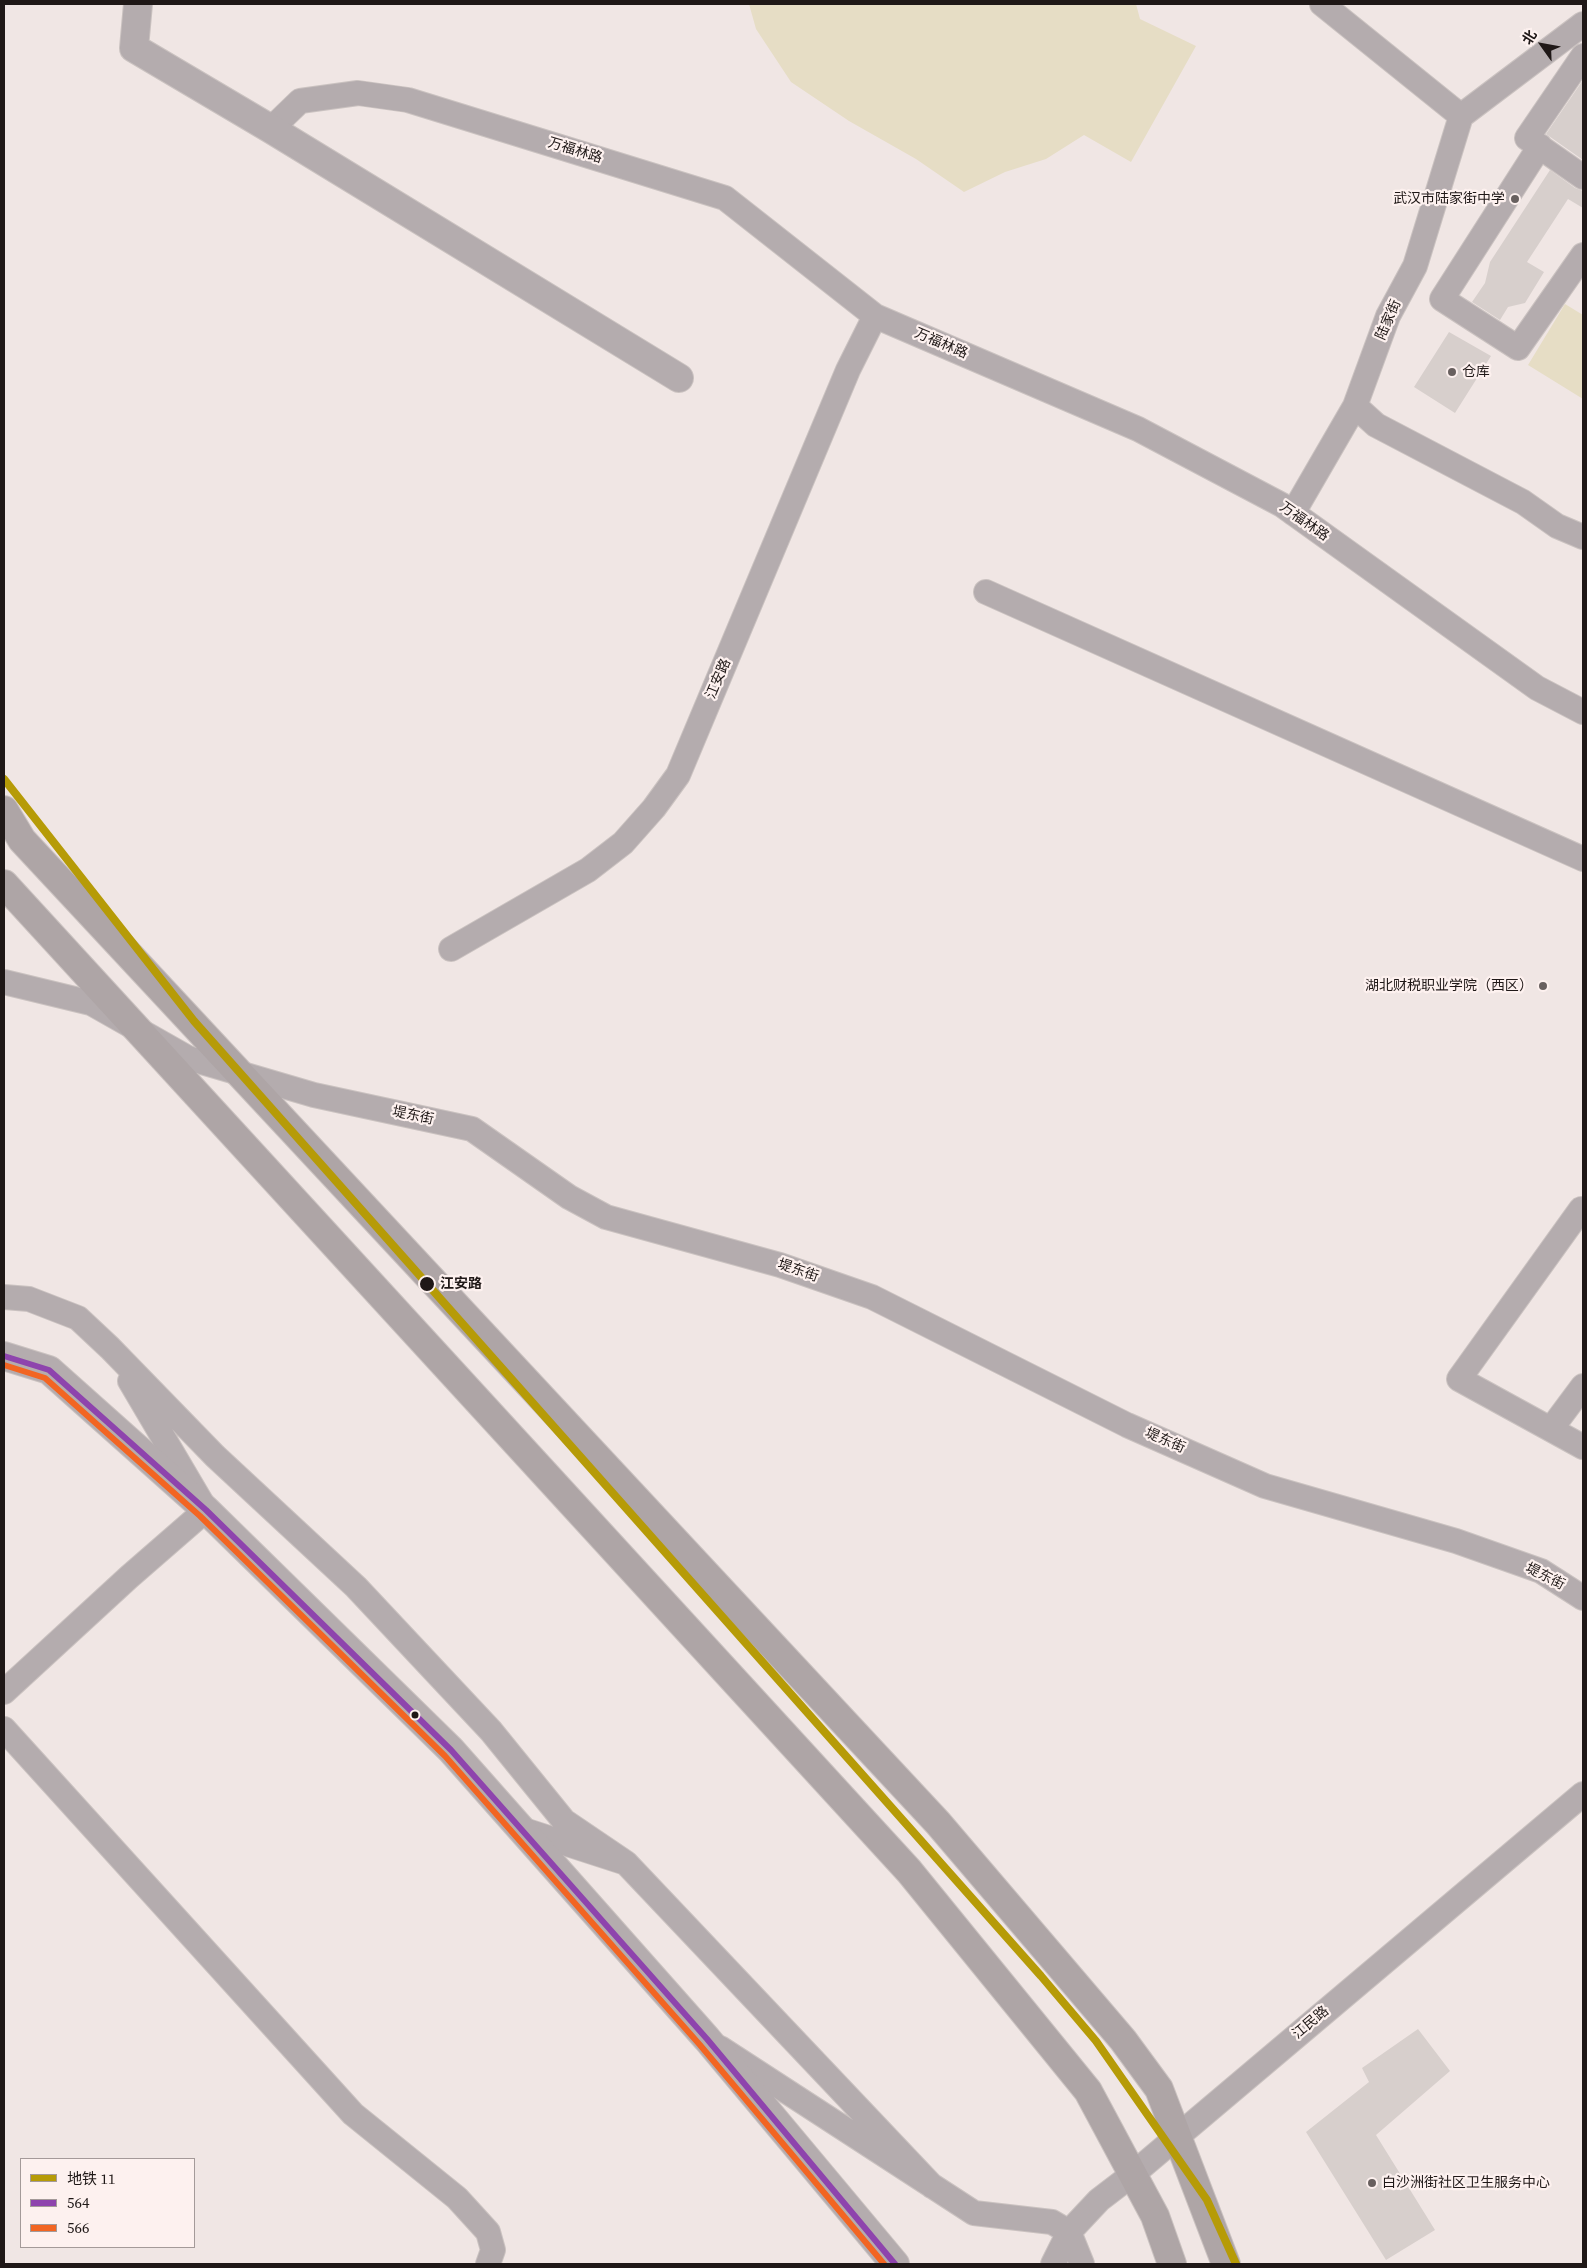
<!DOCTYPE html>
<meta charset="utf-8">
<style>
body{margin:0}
#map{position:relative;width:1587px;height:2268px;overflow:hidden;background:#f0e6e4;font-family:"Source Serif 4","Noto Sans SC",serif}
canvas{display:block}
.frame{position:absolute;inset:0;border:5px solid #1f1817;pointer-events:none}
.legend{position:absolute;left:20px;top:2158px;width:175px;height:90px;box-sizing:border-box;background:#fdf1ef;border:1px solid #a49a99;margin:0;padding:6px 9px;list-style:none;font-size:15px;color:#1f1817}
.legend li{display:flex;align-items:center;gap:10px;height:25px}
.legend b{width:25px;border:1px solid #a49a99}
.north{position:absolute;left:1517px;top:20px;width:50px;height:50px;-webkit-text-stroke:4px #fdf1ef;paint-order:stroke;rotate:302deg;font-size:14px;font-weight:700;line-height:20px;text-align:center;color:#1f1817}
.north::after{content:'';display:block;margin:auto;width:18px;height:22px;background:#1f1817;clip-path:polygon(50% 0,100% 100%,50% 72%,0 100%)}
</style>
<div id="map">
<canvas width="1587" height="2268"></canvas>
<div class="frame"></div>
<ul class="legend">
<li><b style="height:6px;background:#b69b07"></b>地铁 11</li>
<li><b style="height:6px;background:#8e44ad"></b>564</li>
<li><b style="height:6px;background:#f26522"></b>566</li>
</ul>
<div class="north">北</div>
</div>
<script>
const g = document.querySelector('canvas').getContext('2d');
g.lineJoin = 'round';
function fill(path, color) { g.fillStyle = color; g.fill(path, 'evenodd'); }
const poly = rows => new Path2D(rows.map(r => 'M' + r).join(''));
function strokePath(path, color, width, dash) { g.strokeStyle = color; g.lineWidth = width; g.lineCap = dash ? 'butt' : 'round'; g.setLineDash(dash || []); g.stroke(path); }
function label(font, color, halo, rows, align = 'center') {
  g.font = font + ' "Source Serif 4","Noto Sans SC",serif'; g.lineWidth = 4.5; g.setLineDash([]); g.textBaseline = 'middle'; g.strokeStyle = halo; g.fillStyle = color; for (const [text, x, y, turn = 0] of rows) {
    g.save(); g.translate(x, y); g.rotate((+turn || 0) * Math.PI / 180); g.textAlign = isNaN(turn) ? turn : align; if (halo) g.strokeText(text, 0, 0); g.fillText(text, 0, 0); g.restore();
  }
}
fill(poly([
 [749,4,1136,4,1140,19,1196,46,1131,162,1084,135,1046,159,1005,172,964,192,916,159,849,121,791,82,756,29],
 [1565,304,1583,315,1583,399,1528,365]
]), '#e6ddc5');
fill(poly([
 [1583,80,1583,160,1546,134],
 [1550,170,1575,188,1583,191,1583,208,1568,199,1527,262,1544,272,1525,303,1508,307,1500,320,1472,302,1485,283,1490,262],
 [1449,332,1491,356,1455,413,1414,387],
 [1418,2029,1450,2071,1376,2135,1435,2230,1386,2260,1306,2132,1369,2082,1362,2068]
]), '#d7cfcc');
const minor = poly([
 [1322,4,1461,116,1583,24],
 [1583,56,1527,138,1583,177],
 [271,129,300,101,358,93,408,100,725,198,875,316,1138,429,1282,505,1537,688,1583,712],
 [1540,146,1442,299,1518,348,1583,255],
 [1355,406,1376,425,1523,502,1557,526,1583,537],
 [1293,513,1355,406,1388,316,1415,266,1461,116],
 [986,592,1583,859],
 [451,949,588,870,623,843,654,808,678,775,848,370,875,316],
 [4,982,91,1003,188,1058,314,1095,472,1129,569,1197,606,1217,780,1265,872,1297,1127,1425,1265,1486,1456,1541,1541,1571,1583,1598],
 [1583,1210,1581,1209,1459,1379,1583,1447],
 [4,1297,29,1299,78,1318,110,1348,215,1456,356,1587,491,1731,564,1821,626,1863],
 [1551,1429,1583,1386],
 [4,1692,129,1577,206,1510,130,1381],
 [4,1729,353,2114,457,2198,488,2232,493,2250,488,2264],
 [521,1829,626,1863,932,2186],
 [720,2048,974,2213,1052,2222,1069,2232,1082,2264],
 [1053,2264,1069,2232,1099,2200,1133,2174,1583,1794]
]);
const tertiary = poly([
 [138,4,134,48,271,129,679,378],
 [4,1356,49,1370,206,1510,451,1750,707,2039,895,2264]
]);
const primary = poly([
 [4,810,22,840,938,1823,1123,2040,1159,2089,1226,2264],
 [4,884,909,1871,1088,2091,1155,2216,1172,2264]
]);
strokePath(minor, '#cac2c0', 26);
strokePath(tertiary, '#cac2c0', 30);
strokePath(primary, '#cac2c0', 30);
strokePath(minor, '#b4acae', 24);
strokePath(tertiary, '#b4acae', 28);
strokePath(primary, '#aea5a6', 28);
strokePath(poly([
 [4,1356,49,1370,206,1510,451,1750,707,2039,895,2264]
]), '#8e44ad', 6);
strokePath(poly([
 [4,1365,45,1378,200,1516,445,1756,700,2045,884,2264]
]), '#f26522', 6);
strokePath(poly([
 [4,779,194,1021,1041,1976,1096,2041,1207,2200,1236,2264]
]), '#b69b07', 8);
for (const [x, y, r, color] of [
 [1515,199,5,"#68605f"],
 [1452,372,5,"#68605f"],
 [1543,986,5,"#68605f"],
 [427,1284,8,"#1f1817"],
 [415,1715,4.5,"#1f1817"],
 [1372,2183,5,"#68605f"]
]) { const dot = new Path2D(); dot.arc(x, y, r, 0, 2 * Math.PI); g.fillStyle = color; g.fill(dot); strokePath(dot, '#fdf1ef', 2); }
label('14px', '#1f1817', '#fdf1ef', [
 ["万福林路",575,151,17],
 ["陆家街",1389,320,-66],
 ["万福林路",941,344,23],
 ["万福林路",1304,522,35],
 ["江安路",719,679,-67],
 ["堤东街",413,1116,12],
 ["堤东街",798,1271,19],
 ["堤东街",1165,1441,24],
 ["堤东街",1545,1577,27],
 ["江民路",1311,2023,-40]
]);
label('14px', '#1f1817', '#fdf1ef', [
 ["武汉市陆家街中学",1505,199],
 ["仓库",1462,372,"left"],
 ["湖北财税职业学院（西区）",1533,986],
 ["白沙洲街社区卫生服务中心",1382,2183,"left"]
], 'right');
label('bold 14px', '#1f1817', '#fdf1ef', [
 ["江安路",440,1284]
], 'left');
</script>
